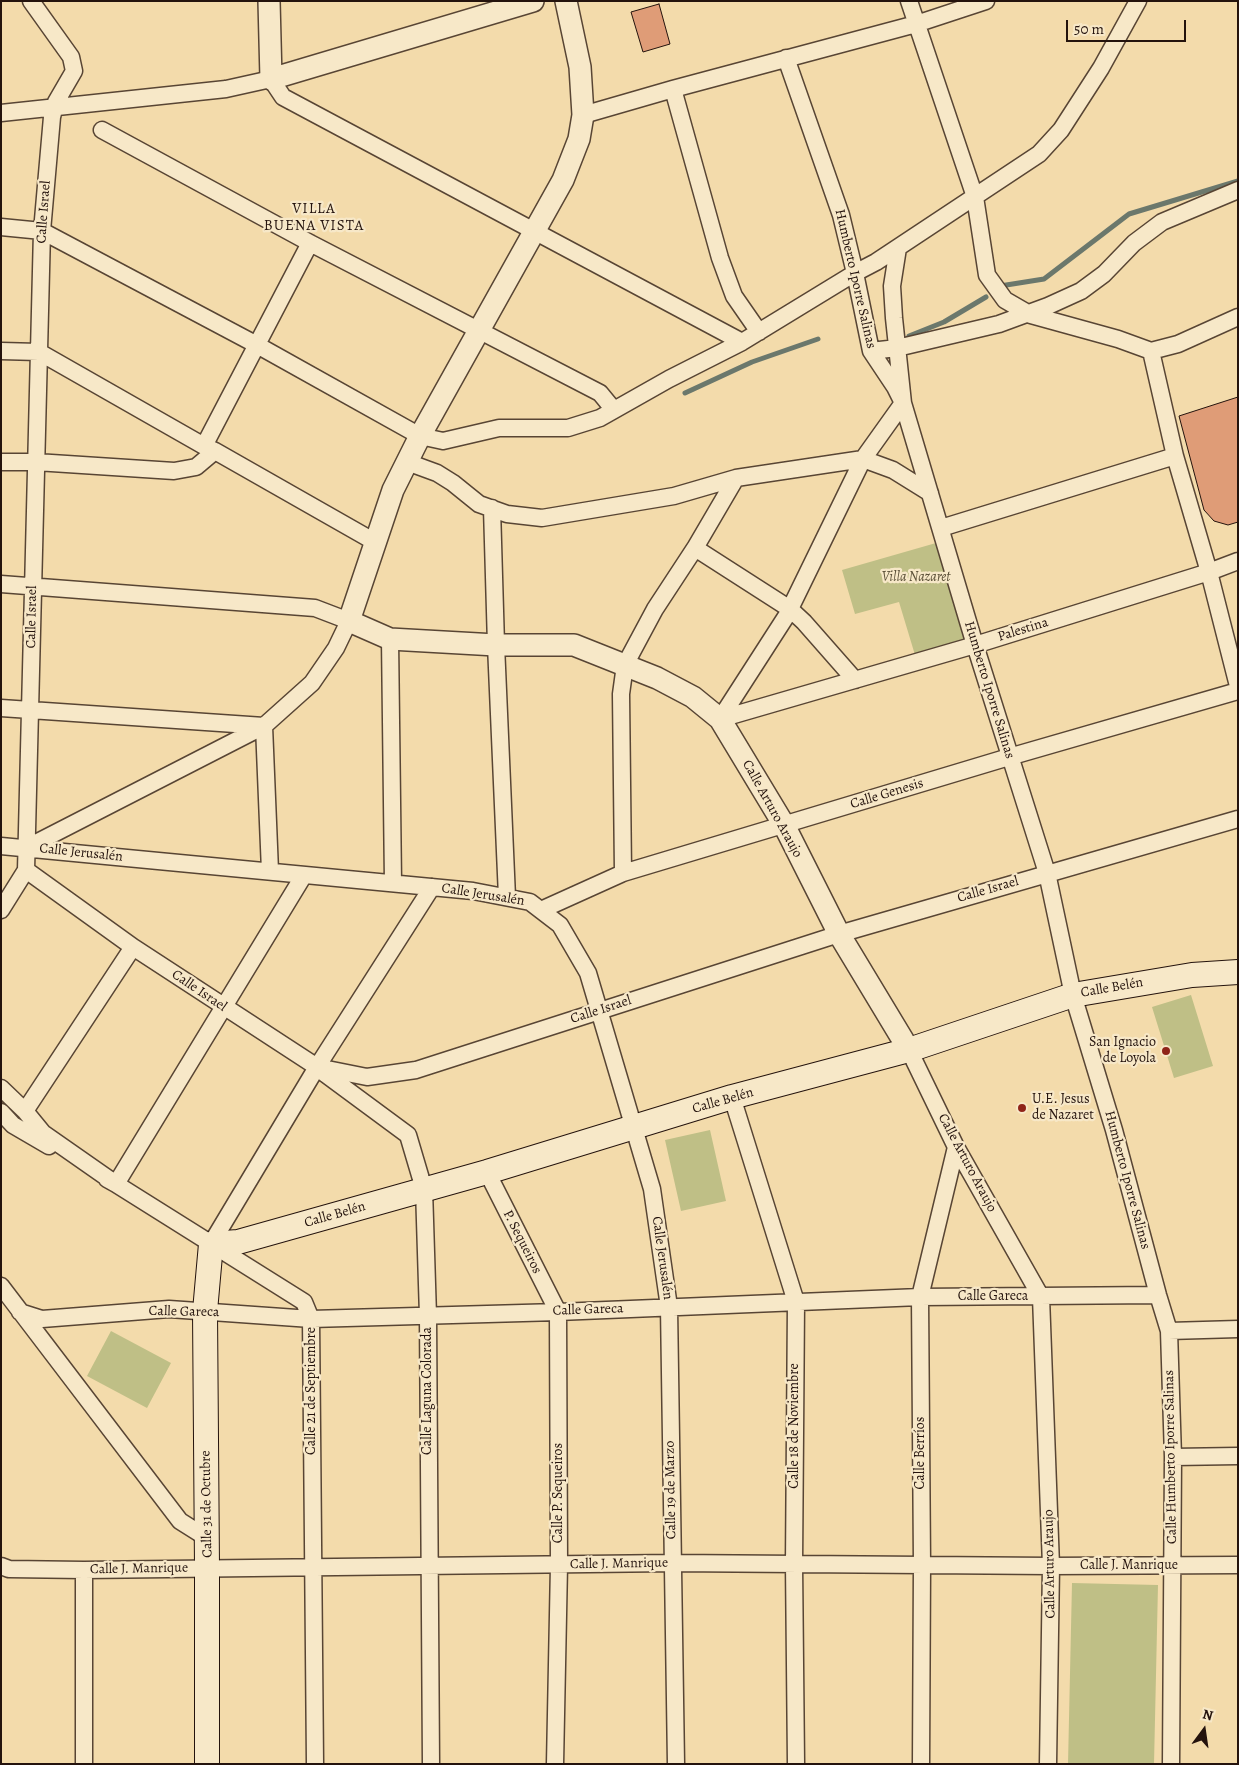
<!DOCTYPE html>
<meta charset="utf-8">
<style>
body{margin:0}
#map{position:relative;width:1239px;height:1765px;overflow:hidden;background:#f3dbab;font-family:Alegreya,serif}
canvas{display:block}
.frame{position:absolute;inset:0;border:2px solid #24130d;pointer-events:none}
.north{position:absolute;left:1179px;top:1705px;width:50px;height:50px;-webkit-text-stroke:4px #f7e8c8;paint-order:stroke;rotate:14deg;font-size:14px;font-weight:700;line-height:20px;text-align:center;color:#24130d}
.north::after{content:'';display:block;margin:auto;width:18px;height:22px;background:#24130d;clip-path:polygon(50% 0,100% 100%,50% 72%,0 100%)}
.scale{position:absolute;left:1066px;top:20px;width:120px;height:22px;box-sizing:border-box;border:2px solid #24130d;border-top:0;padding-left:6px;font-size:15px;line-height:18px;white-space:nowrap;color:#24130d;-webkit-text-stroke:4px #f7e8c8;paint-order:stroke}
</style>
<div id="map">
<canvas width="1239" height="1765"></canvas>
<div class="frame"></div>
<div class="north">N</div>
<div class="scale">50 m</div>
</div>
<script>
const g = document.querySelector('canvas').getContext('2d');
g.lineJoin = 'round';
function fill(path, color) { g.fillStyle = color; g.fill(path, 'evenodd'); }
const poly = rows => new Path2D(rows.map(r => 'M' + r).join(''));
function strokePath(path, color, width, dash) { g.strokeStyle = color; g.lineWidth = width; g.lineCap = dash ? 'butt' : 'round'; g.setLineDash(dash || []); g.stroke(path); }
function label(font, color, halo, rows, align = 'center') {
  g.font = font + ' Alegreya,serif'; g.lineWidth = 4.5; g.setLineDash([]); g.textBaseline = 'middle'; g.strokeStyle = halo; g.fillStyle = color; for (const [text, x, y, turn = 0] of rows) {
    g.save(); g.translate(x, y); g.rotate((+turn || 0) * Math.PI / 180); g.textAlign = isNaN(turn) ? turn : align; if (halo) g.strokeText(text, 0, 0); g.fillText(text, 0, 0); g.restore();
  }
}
fill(poly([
 [936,543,965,640,915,655,899,602,855,614,842,570],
 [1191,995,1213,1066,1174,1078,1152,1007],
 [710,1130,726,1201,681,1211,665,1140],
 [111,1331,171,1363,147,1408,87,1376],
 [1072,1583,1158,1585,1154,1764,1068,1764]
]), '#bfbf86');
strokePath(poly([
 [1000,286,1044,279,1129,214,1238,181],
 [909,336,944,322,986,297],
 [685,393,752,362,818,339]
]), '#6b786c', 5);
const building = poly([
 [659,4,670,44,643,52,631,12,659,4],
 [1238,397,1238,522,1228,525,1214,521,1204,510,1179,416,1238,397]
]);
fill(building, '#df9c77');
strokePath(building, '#24130d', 1);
const minor = poly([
 [31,1,71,57,74,71,56,102,52,117,42,231,26,870,133,947,317,1067,367,1077,416,1070,839,934,1238,819],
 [909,1,975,197,987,275,1005,300,1031,315,1118,339,1151,351,1178,344,1238,317],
 [786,58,841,215,855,273,871,351,895,387,903,403,975,645,1047,873,1073,995,1114,1130,1158,1295,1169,1331,1173,1457,1171,1764],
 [673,89,720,258,734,296,759,332],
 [1,113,226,89,271,79,283,97,742,342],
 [583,115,673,89,916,24,986,1],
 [102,130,310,243,600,393,614,410],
 [1,227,42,231,257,345,420,436,443,441,499,428,568,428,600,418,669,379,742,342,855,273,876,262,1039,154,1061,130,1101,68,1138,1],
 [1,351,39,352,204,446,215,451,375,542],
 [871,351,897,348,999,324,1048,306,1081,291,1104,274,1134,243,1162,222,1238,190],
 [1151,351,1175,456,1209,572,1238,686],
 [204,446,310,243],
 [1,462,36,462,174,471,196,467,215,451],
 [407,462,437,473,453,483,479,504,507,514,542,518,674,496,736,478,863,459,893,470,930,493],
 [492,508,496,645,507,897],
 [941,528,1175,456],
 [695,548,790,609,804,622,855,680],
 [1,584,315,608,349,621,336,648,312,683,264,726,26,848],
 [390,639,393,883],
 [1,708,264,726,270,871],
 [720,719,975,645,1209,572,1238,561],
 [720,719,787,615,863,459,903,403,894,318,892,286,898,248],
 [1,846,473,891,530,902,560,925,588,973,652,1189,669,1307,676,1764],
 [623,873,621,694,625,665,655,609,695,548,736,478],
 [1,910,26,870],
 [541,910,623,873,1009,757,1238,691],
 [909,1050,956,1147,1041,1297,1051,1566,1048,1764],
 [320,1070,408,1135,424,1189,428,1316,431,1764],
 [1,1088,25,1111,43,1133,116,1184,304,1302,311,1319,315,1764],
 [732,1097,796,1302,794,1564,796,1764],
 [25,1111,133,947],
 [1,1112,13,1125,49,1146],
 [487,1172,558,1312,559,1565,555,1764],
 [107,1179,116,1184,304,875],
 [211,1244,317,1067,432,887],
 [1,1286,180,1521,207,1538],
 [20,1312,42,1319,169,1309,311,1319,558,1312,920,1297,1158,1295],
 [1169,1331,1238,1329],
 [1173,1457,1238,1456],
 [1,1566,9,1569,84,1570,672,1563,1051,1566,1238,1565],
 [84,1570,84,1764],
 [921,1764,922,1565,920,1297,956,1147]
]);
const tertiary = poly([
 [269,1,271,79,533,1],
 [566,1,580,67,583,115,579,139,563,180,420,436,393,490,349,621,390,639,496,645,574,645,657,678,693,697,720,719,784,825,839,934,909,1050]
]);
const secondary = poly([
 [207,1764,207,1568,205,1311,211,1244,238,1242,487,1172,732,1097,909,1050,1073,995,1192,975,1238,972]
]);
strokePath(minor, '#584534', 19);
strokePath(tertiary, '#584534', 24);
strokePath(secondary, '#24130d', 26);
strokePath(minor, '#f7e8c8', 16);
strokePath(tertiary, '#f7e8c8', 21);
strokePath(secondary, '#f7e8c8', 24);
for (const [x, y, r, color] of [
 [1166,1051,5,"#8f2418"],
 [1022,1108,5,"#8f2418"]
]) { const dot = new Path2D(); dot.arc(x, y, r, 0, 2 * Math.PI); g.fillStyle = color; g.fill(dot); strokePath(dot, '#f7e8c8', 2); }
label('14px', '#24130d', '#f7e8c8', [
 ["Calle Israel",44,212,-86],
 ["Humberto Iporre Salinas",855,279,77],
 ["Calle Israel",32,617,-89],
 ["Palestina",1023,630,-17],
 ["Humberto Iporre Salinas",989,690,73],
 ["Calle Genesis",887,794,-17],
 ["Calle Arturo Araujo",772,809,61],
 ["Calle Jerusalén",81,853,6],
 ["Calle Israel",988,890,-16],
 ["Calle Jerusalén",483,895,9],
 ["Calle Belén",1112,988,-10],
 ["Calle Israel",199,991,34],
 ["Calle Israel",601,1010,-18],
 ["Calle Belén",723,1101,-16],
 ["Calle Arturo Araujo",967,1163,62],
 ["Humberto Iporre Salinas",1127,1180,75],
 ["Calle Belén",335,1215,-16],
 ["P. Sequeiros",522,1242,63],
 ["Calle Jerusalén",662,1258,82],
 ["Calle Gareca",993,1297],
 ["Calle Gareca",588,1310,-2],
 ["Calle Gareca",184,1312,1],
 ["Calle 21 de Septiembre",312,1391,-90],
 ["Calle Laguna Colorada",428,1391,-90],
 ["Calle 18 de Noviembre",795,1426,-90],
 ["Calle Berríos",921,1453,-90],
 ["Calle Humberto Iporre Salinas",1171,1457,-91],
 ["Calle 19 de Marzo",671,1490,-91],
 ["Calle P. Sequeiros",559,1493,-90],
 ["Calle 31 de Octubre",207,1504,-91],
 ["Calle J. Manrique",619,1564,-1],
 ["Calle Arturo Araujo",1050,1564,-91],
 ["Calle J. Manrique",1129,1566],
 ["Calle J. Manrique",139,1569,-1]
]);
label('italic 14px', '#5a4f37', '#f7e8c8', [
 ["Villa Nazaret",916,578]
]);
label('14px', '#24130d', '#f7e8c8', [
 ["San Ignacio",1156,1043],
 ["de Loyola",1156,1059],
 ["U.E. Jesus",1032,1100,"left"],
 ["de Nazaret",1032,1116,"left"]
], 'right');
g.letterSpacing = '1px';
label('15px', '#24130d', '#f7e8c8', [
 ["VILLA",314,209],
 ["BUENA VISTA",314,226]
]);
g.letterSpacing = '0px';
</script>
